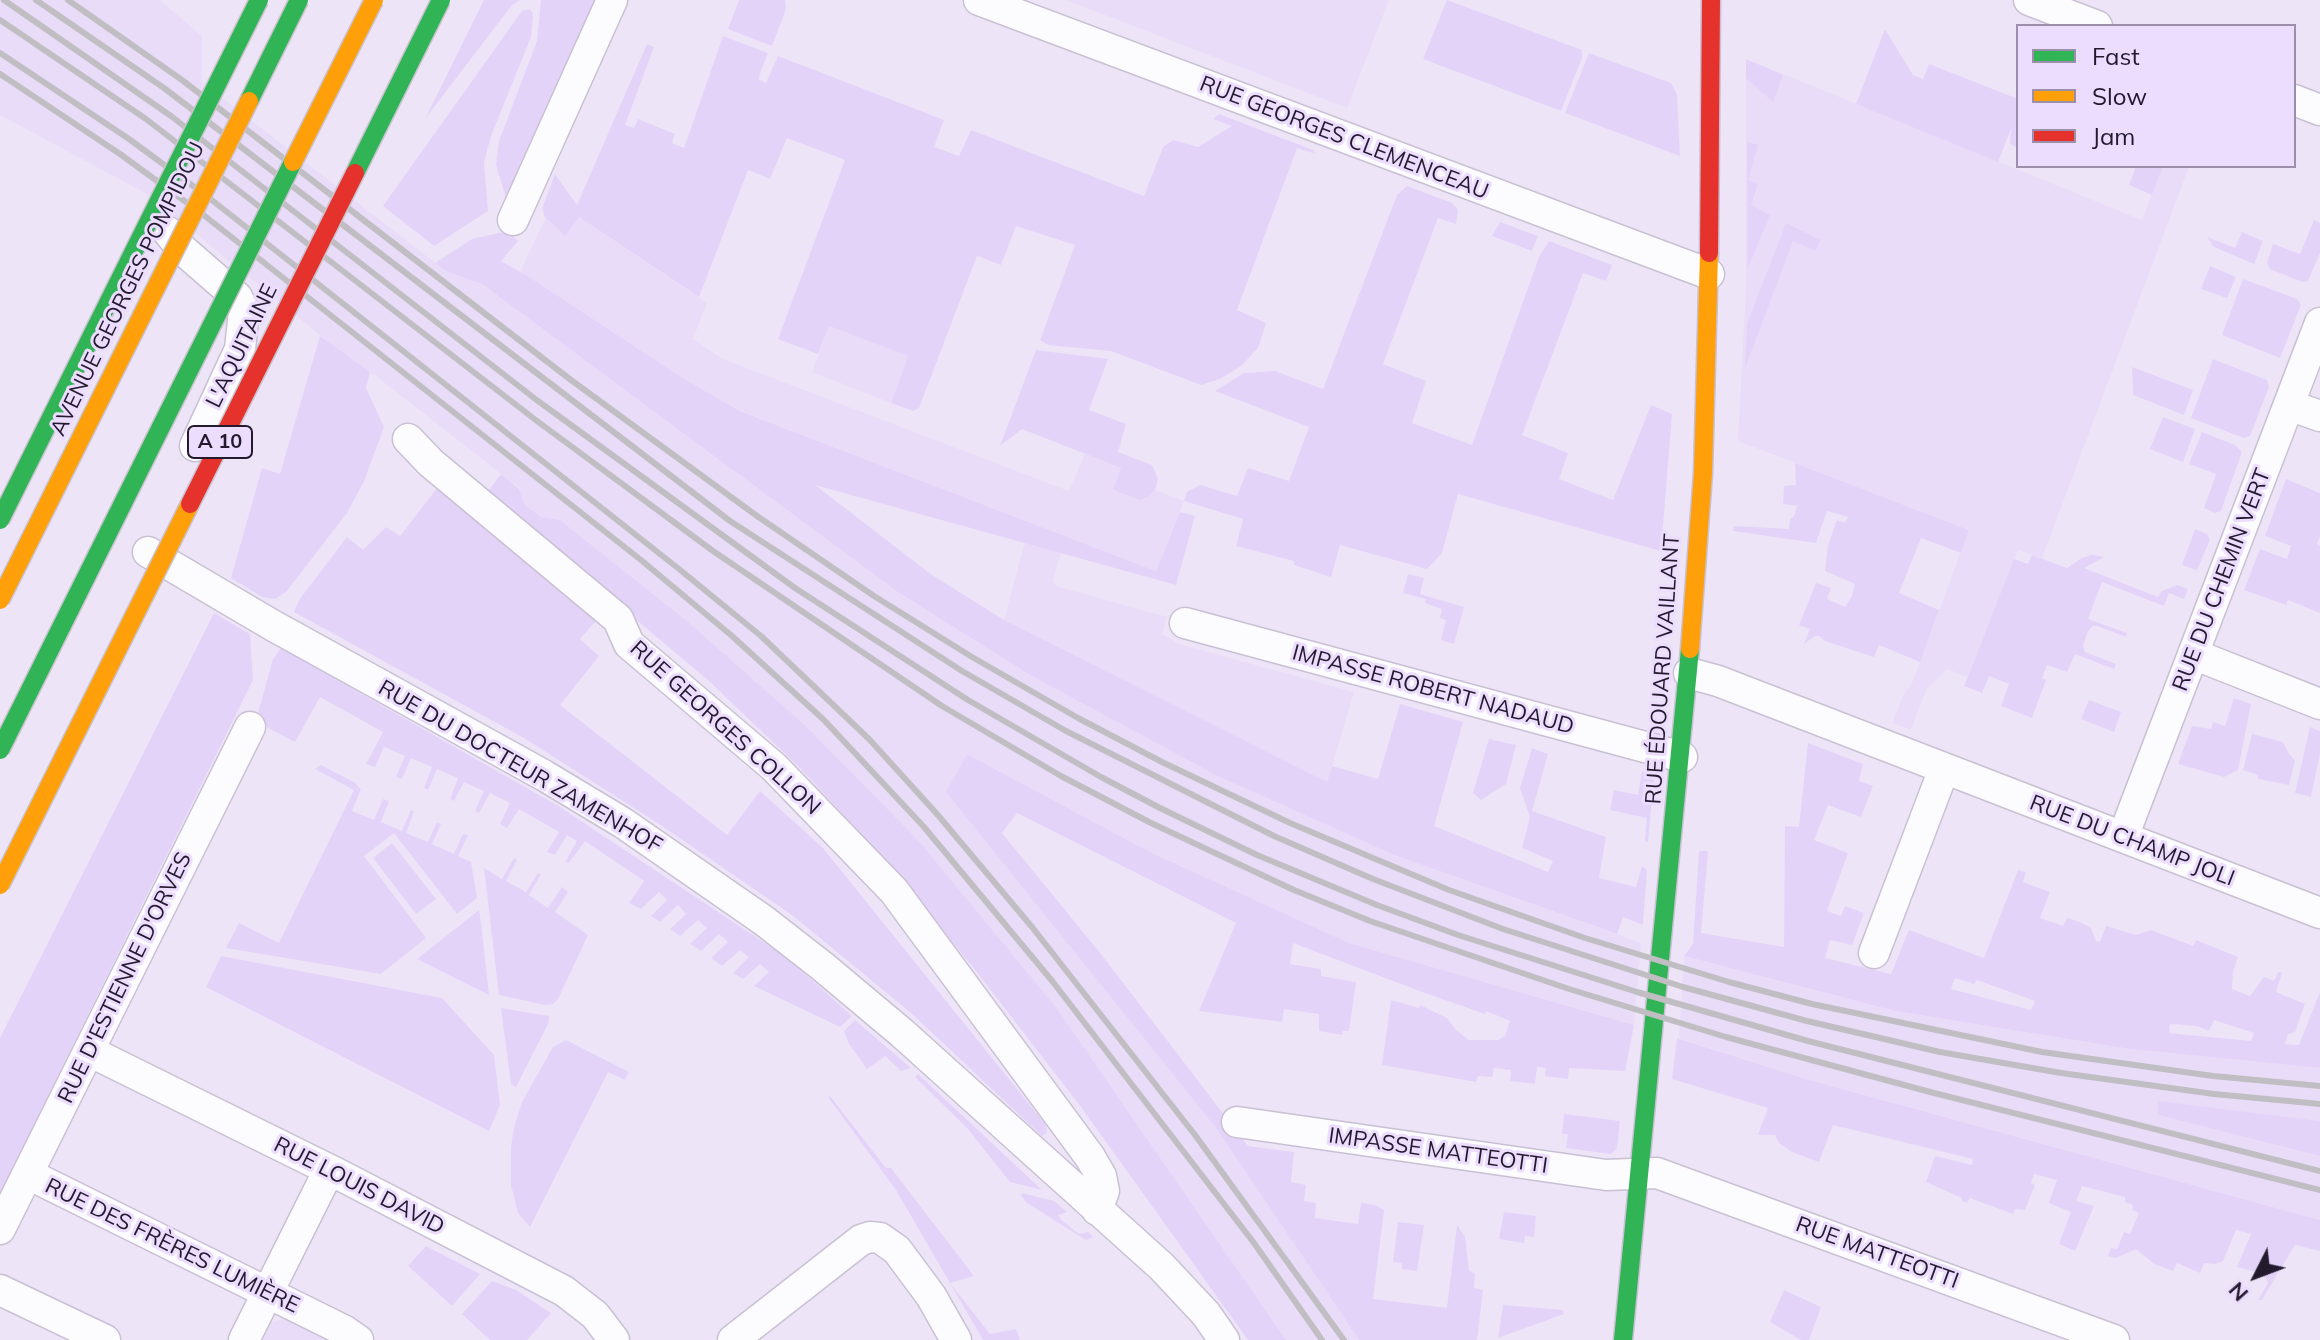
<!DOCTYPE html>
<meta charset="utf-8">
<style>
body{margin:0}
#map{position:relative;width:2320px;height:1340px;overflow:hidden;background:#ede5f7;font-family:Mulish,sans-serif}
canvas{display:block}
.legend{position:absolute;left:2016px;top:24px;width:280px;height:144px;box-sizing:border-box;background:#ecddff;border:2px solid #9c8fab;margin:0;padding:10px 14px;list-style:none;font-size:24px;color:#231a2e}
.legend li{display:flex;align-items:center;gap:16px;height:40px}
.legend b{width:40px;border:2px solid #9c8fab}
.north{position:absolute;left:2216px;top:1236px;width:80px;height:80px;-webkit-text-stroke:6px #ecddff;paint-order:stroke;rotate:228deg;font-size:22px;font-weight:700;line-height:32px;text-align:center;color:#231a2e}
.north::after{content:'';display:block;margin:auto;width:28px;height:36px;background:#231a2e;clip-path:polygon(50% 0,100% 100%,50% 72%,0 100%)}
</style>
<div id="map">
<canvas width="2320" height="1340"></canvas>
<ul class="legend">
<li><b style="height:10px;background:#30b455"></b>Fast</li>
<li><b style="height:10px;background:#ff9f0a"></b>Slow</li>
<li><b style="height:10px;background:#e5322d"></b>Jam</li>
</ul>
<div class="north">N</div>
</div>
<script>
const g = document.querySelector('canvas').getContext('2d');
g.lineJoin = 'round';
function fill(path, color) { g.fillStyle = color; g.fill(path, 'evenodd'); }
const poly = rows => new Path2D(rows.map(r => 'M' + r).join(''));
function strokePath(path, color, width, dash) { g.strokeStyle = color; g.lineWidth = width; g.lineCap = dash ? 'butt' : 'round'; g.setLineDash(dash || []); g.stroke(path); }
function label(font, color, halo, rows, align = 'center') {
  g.font = font + ' Mulish,sans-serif'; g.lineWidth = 6; g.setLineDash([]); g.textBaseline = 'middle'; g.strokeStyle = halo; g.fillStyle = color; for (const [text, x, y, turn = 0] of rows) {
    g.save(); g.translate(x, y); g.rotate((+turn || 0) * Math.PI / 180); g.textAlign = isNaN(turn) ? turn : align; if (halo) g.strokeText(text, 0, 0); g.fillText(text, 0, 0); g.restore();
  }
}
fill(poly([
 [0,0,160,0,202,36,202,82,447,272,482,284,659,414,1397,856,1641,943,1634,1025,1349,943,1150,852,967,754,947,792,1216,1128,1359,1340,1286,1340,1056,1007,918,840,806,726,687,621,560,520,541,517,525,505,519,488,376,376,348,358,147,194,0,115],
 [1066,0,1389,0,1347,108],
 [1746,59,2142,220,2163,166,2189,167,2042,558,2018,550,1967,677,1947,669,1926,690,1911,730,1892,723,1903,696,1912,683,1969,530,1738,441,1746,287],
 [554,200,707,303,693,339,723,359,1069,491,1085,454,1121,468,1113,491,1150,495,1155,490,1184,501,1156,571,741,411,681,377,520,272],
 [829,326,908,356,891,403,812,372],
 [1025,542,1061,553,1053,580,1056,586,1167,617,1162,634,1179,644,1354,692,1327,783,1004,620],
 [1684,956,1895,1011,2130,1049,2320,1068,2320,1121,2158,1102,2158,1115,2320,1156,2320,1220,1806,1079,1679,1038],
 [285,1318,323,1338,327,1340,263,1340,271,1323]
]), '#e9dcf8');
fill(poly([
 [484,0,520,0,512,5,425,119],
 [541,0,599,0,508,205,496,165,499,141,537,41],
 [739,0,785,0,786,9,772,46,728,29],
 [1447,0,1582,50,1582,58,1561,111,1423,59],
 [529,9,533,13,531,37,491,136,484,162,488,211,434,246,383,206,522,11],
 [1885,29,1913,75,1923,79,1929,64,2018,99,2018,148,2010,144,2011,129,1998,162,1856,104],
 [723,36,768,53,758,79,766,83,778,56,944,120,934,147,959,156,971,130,1144,196,1163,147,1173,140,1198,147,1232,126,1213,119,1219,114,1313,150,1316,154,1297,148,1237,310,1266,323,1258,348,1241,366,1220,379,1201,385,1111,351,1048,345,1040,340,1075,245,1016,226,1001,265,977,256,919,408,913,411,891,403,908,356,829,326,818,354,778,339,845,160,787,138,770,179,748,170,699,297,579,217,565,236,545,217,542,209,555,174,577,205,647,44,654,47,625,125,634,128,638,119,675,134,672,143,684,148],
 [1589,53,1671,83,1677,94,1680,156,1565,113],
 [1746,59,1783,75,1773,102,1746,78],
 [1747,142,1758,145,1748,180,1758,184,1751,205,1770,215,1748,268],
 [2136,166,2163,166,2152,195,2129,185],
 [1407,186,1452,203,1458,210,1456,224,1438,218,1383,364,1426,381,1412,423,1472,445,1539,257,1549,241,1612,265,1606,281,1583,273,1522,435,1568,453,1559,479,1613,500,1651,405,1672,414,1661,551,1458,494,1442,553,1427,569,1340,545,1331,577,1294,565,1294,561,1236,546,1243,519,1184,501,1187,492,1200,485,1237,496,1248,468,1289,481,1309,427,1215,391,1244,373,1275,371,1323,389,1397,195],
 [2314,220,2320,223,2320,253,2308,281,2302,282,2270,269,2267,263,2273,244,2300,254],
 [1500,222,1538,236,1532,251,1492,236],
 [1786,223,1821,240,1815,251,1793,241,1745,368,1747,324],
 [508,231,518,241,501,261,529,277,681,377,740,411,1156,571,1180,512,1195,516,1176,585,815,485,932,575,1004,620,1327,782,1332,766,1378,779,1400,704,1463,722,1434,826,1548,872,1553,861,1522,848,1530,817,1520,788,1532,748,1548,754,1532,811,1606,837,1599,878,1636,887,1642,866,1647,870,1643,925,1623,917,1617,934,1397,856,1218,776,1032,676,898,592,482,284,447,272,435,263,472,239],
 [2242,232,2263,241,2254,264,2214,247,2207,237,2235,248],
 [2210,266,2236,277,2227,298,2201,289],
 [2243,279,2297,299,2301,305,2280,358,2222,335],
 [320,336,370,372,366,388,384,427,364,481,347,513,286,592,275,599,262,597,231,578,262,468,280,474],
 [1036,350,1108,359,1089,410,1126,424,1118,452,1152,465,1158,479,1155,490,1150,495,1140,500,1113,490,1121,468,1022,429,1000,446],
 [2213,359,2267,380,2269,387,2250,436,2244,438,2191,418],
 [2132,367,2193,390,2184,415,2133,395],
 [2163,417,2195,429,2183,462,2150,449],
 [2202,432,2235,445,2242,452,2221,511,2215,513,2204,508,2216,474,2189,464],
 [1795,463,1969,530,1961,553,1921,538,1899,593,1939,610,1920,662,1879,645,1874,657,1825,641,1819,636,1815,636,1804,644,1810,629,1799,625,1816,583,1831,588,1827,599,1845,607,1852,596,1855,584,1825,571,1828,545,1837,520,1845,523,1848,517,1827,511,1816,543,1733,531,1734,526,1789,529,1790,519,1794,516,1797,506,1783,504,1784,486,1796,485],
 [501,474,519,489,525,505,541,517,560,520,687,621,806,726,918,840,1056,1007,1286,1340,1248,1340,1081,1107,972,966,863,836,801,769,709,681,501,506,488,491],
 [2286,479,2320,493,2320,536,2317,544,2320,546,2320,613,2288,600,2286,605,2244,590,2260,549,2287,559,2291,546,2265,536],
 [438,487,596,608,596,621,580,639,599,656,560,705,727,835,760,791,823,848,1046,1125,1047,1133,1042,1136,911,1013,792,915,659,824,524,738,294,612,299,600,347,537,363,550,386,527,400,536],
 [2195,529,2207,534,2210,540,2197,570,2182,565],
 [2032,555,2067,568,2082,558,2092,555,2104,557,2084,568,2158,597,2162,591,2177,585,2188,589,2184,599,2169,593,2164,606,2102,582,2088,619,2127,633,2126,637,2097,626,2093,626,2088,631,2083,646,2085,652,2116,664,2114,669,2075,654,2067,672,2047,665,2042,678,2046,680,2032,718,2001,706,2009,684,1989,676,1982,693,1964,686,2014,559,2028,564],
 [1408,574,1424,578,1420,594,1464,607,1454,644,1441,640,1446,620,1440,618,1442,609,1425,603,1426,599,1403,593],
 [214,613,250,634,253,680,0,1193,0,1038],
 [281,648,560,807,786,957,852,1016,840,1027,754,986,769,972,760,964,743,979,733,973,749,957,740,950,722,966,711,958,728,942,719,934,701,951,690,944,707,928,698,920,680,936,670,929,686,914,678,905,660,922,651,916,667,900,659,892,641,909,629,903,644,881,585,841,569,863,565,862,577,841,567,835,555,855,547,852,559,832,519,809,507,828,500,824,510,803,490,793,479,813,475,811,484,791,464,782,454,801,450,799,458,778,437,769,428,790,424,788,432,767,411,758,402,779,396,777,405,756,384,747,375,767,366,764,383,732,320,697,295,742,268,728,257,717,273,659],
 [2234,698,2251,704,2238,770,2224,777,2178,764,2192,726,2211,729,2213,722,2225,726],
 [2089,700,2121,712,2114,732,2081,719],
 [2310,727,2320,731,2320,753,2311,797,2295,793],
 [2252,734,2283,742,2288,752,2295,761,2289,785,2258,779,2258,775,2243,770],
 [1489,739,1516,745,1506,784,1481,800,1473,793],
 [1808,743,1863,764,1859,781,1873,786,1861,817,1828,805,1814,840,1848,853,1827,911,1841,916,1845,906,1864,913,1852,945,1830,940,1825,958,1891,974,1909,930,1984,958,2018,870,2026,872,2023,882,2050,892,2040,918,2063,926,2067,918,2080,922,2091,928,2096,941,2100,942,2106,926,2136,935,2151,930,2193,946,2196,940,2238,957,2233,972,2232,989,2250,996,2264,977,2274,981,2278,972,2282,973,2276,992,2305,1004,2295,1032,2288,1034,2285,1044,2299,1045,2320,992,2320,1068,2130,1049,1895,1011,1684,956,1693,944,1699,851,1708,851,1701,933,1784,947,1785,826,1799,827],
 [1955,978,1974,984,1977,980,2035,1001,2031,1010,1951,989],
 [2214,1020,2254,1033,2251,1041,2169,1033,2170,1024,2197,1026,2209,1031],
 [967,754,1150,852,1349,943,1634,1025,1625,1071,1569,1068,1568,1079,1545,1076,1546,1068,1537,1067,1535,1084,1510,1081,1511,1070,1494,1068,1492,1077,1478,1076,1476,1082,1382,1065,1391,1000,1419,1008,1420,1005,1447,1018,1456,1030,1469,1040,1498,1040,1505,1036,1510,1021,1486,1011,1485,1014,1422,992,1293,943,1290,964,1321,969,1321,976,1356,982,1349,1031,1343,1031,1342,1035,1319,1031,1319,1014,1284,1009,1282,1022,1199,1011,1236,923,1017,813,1002,833,1101,954,1248,1146,1294,1152,1291,1182,1306,1185,1304,1201,1316,1203,1315,1218,1358,1224,1361,1203,1375,1205,1384,1210,1373,1299,1447,1308,1457,1225,1465,1237,1469,1270,1475,1274,1474,1288,1483,1290,1477,1340,1359,1340,1216,1128,946,792],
 [321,765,354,782,361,789,352,811,374,820,383,799,389,801,381,822,402,831,411,810,414,812,406,833,428,842,437,822,441,824,432,844,454,854,463,834,468,835,458,856,471,862,477,898,457,914,394,833,364,856,426,938,381,974,226,948,239,923,279,943,354,790,315,769],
 [1642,771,1654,775,1648,842,1645,841,1647,818,1610,810,1614,790,1638,795],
 [392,843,436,899,416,914,373,858],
 [514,858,517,860,506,881,526,892,538,873,541,874,529,895,548,908,562,887,568,892,555,912,588,935,558,999,553,1004,545,1005,499,995,484,868,502,879],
 [479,910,481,923,489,995,417,959],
 [221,956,442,998,494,1055,500,1105,489,1131,206,987],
 [501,1008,549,1016,548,1024,516,1087,511,1084],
 [855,1020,911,1068,901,1071,885,1056,867,1069,849,1044,844,1031],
 [1677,1038,1806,1079,2320,1220,2320,1251,2295,1245,2262,1300,2258,1300,2268,1283,2267,1280,2260,1273,2237,1267,2251,1234,2236,1230,2223,1261,2215,1264,2204,1263,2200,1273,2177,1263,2173,1271,2165,1268,2154,1264,2136,1249,2116,1258,2108,1256,2111,1248,2117,1249,2124,1232,2130,1234,2139,1213,2132,1210,2133,1205,2125,1202,2125,1197,2082,1186,2076,1201,2094,1206,2075,1251,2059,1244,2071,1212,2049,1203,2057,1180,2034,1174,2031,1183,2035,1185,2025,1210,2015,1209,2013,1214,1970,1198,1967,1203,1962,1201,1962,1198,1926,1182,1935,1156,1972,1165,1973,1159,1833,1125,1819,1162,1792,1152,1779,1143,1775,1135,1758,1135,1768,1108,1672,1079],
 [566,1040,629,1072,625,1080,608,1072,530,1227,518,1213,511,1185,511,1147,514,1127,522,1102,553,1047],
 [918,1074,1042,1190,1010,1182,967,1128,915,1077],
 [830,1096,886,1168,891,1168,974,1276,950,1283,990,1334,1016,1329,1020,1340,983,1340,896,1190,828,1097],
 [2158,1101,2320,1121,2320,1156,2158,1115],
 [1564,1114,1620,1121,1617,1148,1611,1154,1566,1148,1568,1134,1562,1134],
 [1022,1193,1054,1201,1067,1212,1058,1215,1061,1220,1079,1234,1088,1232,1093,1237,1086,1240,1027,1203,1021,1196],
 [1504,1212,1536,1216,1534,1237,1525,1236,1524,1243,1499,1239],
 [1398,1222,1424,1225,1417,1271,1402,1269,1402,1263,1393,1262],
 [426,1246,480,1274,452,1306,408,1266],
 [492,1281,516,1290,551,1313,527,1340,490,1340,462,1314],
 [1784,1290,1821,1307,1809,1340,1801,1340,1770,1322],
 [1503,1305,1563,1310,1564,1314,1498,1338]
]), '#e4d3f9');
const street = poly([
 [979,0,1709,274],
 [2029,0,2097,26],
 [2294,100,2320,110],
 [513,220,612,0],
 [168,232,183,250,237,297,244,311,240,349,195,446],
 [2289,405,2320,416],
 [408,439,431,463,618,619,629,644,774,767,894,891,1090,1157,1101,1176,1104,1191,1097,1210],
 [148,552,272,625,545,776,623,823,763,920,822,966,902,1033,1162,1267,1206,1314,1224,1340],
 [1185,623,1682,757],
 [2193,654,2320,704],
 [1689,673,1718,681,2320,913],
 [2123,837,2320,323],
 [1874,953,1944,769],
 [89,1051,338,1174,564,1291,595,1315,614,1340],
 [1237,1122,1606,1175,1657,1173,2114,1340],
 [28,1174,345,1331,358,1340],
 [0,1229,250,727],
 [0,1290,105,1340],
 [244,1340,329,1170],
 [733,1340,861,1240,870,1237,880,1238,897,1250,931,1296,956,1340]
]);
const fast = poly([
 [1623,1340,1690,649]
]);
const slow = poly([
 [1690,649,1703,473,1709,253]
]);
const jam = poly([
 [1709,253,1711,0]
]);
strokePath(street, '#c9c1d3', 33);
strokePath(fast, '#c9c1d3', 21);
strokePath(slow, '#c9c1d3', 21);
strokePath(jam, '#c9c1d3', 21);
strokePath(street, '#fcfbfe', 30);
strokePath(fast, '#30b455', 18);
strokePath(slow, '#ff9f0a', 18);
strokePath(jam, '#e5322d', 18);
strokePath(poly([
 [4,0,171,116,538,401,795,588,968,700,1101,777,1160,808,1257,855,1377,905,1458,935,1637,992,1808,1041,2320,1171],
 [36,0,164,88,730,521,962,671,1066,731,1274,836,1373,879,1503,929,1683,987,1807,1021,1940,1052,2061,1073,2214,1094,2320,1104],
 [68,0,182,80,571,380,757,516,874,596,972,657,1078,718,1162,762,1290,823,1449,890,1585,938,1729,982,1812,1004,2042,1052,2213,1076,2320,1086],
 [0,20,146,119,537,421,713,551,942,706,1061,776,1151,823,1294,890,1370,921,1569,989,1726,1037,1934,1093,2320,1190],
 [0,53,129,139,208,197,679,569,761,636,869,739,937,814,1032,927,1195,1135,1344,1340],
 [0,74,120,154,201,213,641,560,732,636,824,720,924,827,1053,982,1254,1243,1322,1340]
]), '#c0bec3', 6);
const fastBridge = poly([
 [249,101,299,0],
 [355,173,441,0],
 [0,520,259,0],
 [0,750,293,162]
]);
const slowBridge = poly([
 [293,162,374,0],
 [0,600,249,101],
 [0,885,190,504]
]);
const jamBridge = poly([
 [190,504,355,173]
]);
strokePath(fastBridge, '#c8c3ce', 21, []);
strokePath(slowBridge, '#c8c3ce', 21, []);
strokePath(jamBridge, '#c8c3ce', 21, []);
strokePath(fastBridge, '#30b455', 18);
strokePath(slowBridge, '#ff9f0a', 18);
strokePath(jamBridge, '#e5322d', 18);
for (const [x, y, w] of [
 [220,442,64]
]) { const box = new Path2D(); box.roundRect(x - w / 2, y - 16, w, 32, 6); g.fillStyle = '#ecddff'; g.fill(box); strokePath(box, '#231a2e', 2); }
label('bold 20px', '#231a2e', null, [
 ["A 10",220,442]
]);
label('22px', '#231a2e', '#ecddff', [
 ["RUE GEORGES CLEMENCEAU",1344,138,21],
 ["AVENUE GEORGES POMPIDOU",128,289,-64],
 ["L'AQUITAINE",242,346,-64],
 ["RUE DU CHEMIN VERT",2222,580,-69],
 ["RUE ÉDOUARD VAILLANT",1663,669,-86],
 ["IMPASSE ROBERT NADAUD",1433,690,15],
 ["RUE GEORGES COLLON",725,728,42],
 ["RUE DU DOCTEUR ZAMENHOF",520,767,30],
 ["RUE DU CHAMP JOLI",2132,841,21],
 ["RUE D'ESTIENNE D'ORVES",125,978,-64],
 ["IMPASSE MATTEOTTI",1438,1151,8],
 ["RUE LOUIS DAVID",359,1186,27],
 ["RUE DES FRÈRES LUMIÈRE",172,1246,26],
 ["RUE MATTEOTTI",1877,1253,20]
]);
</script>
